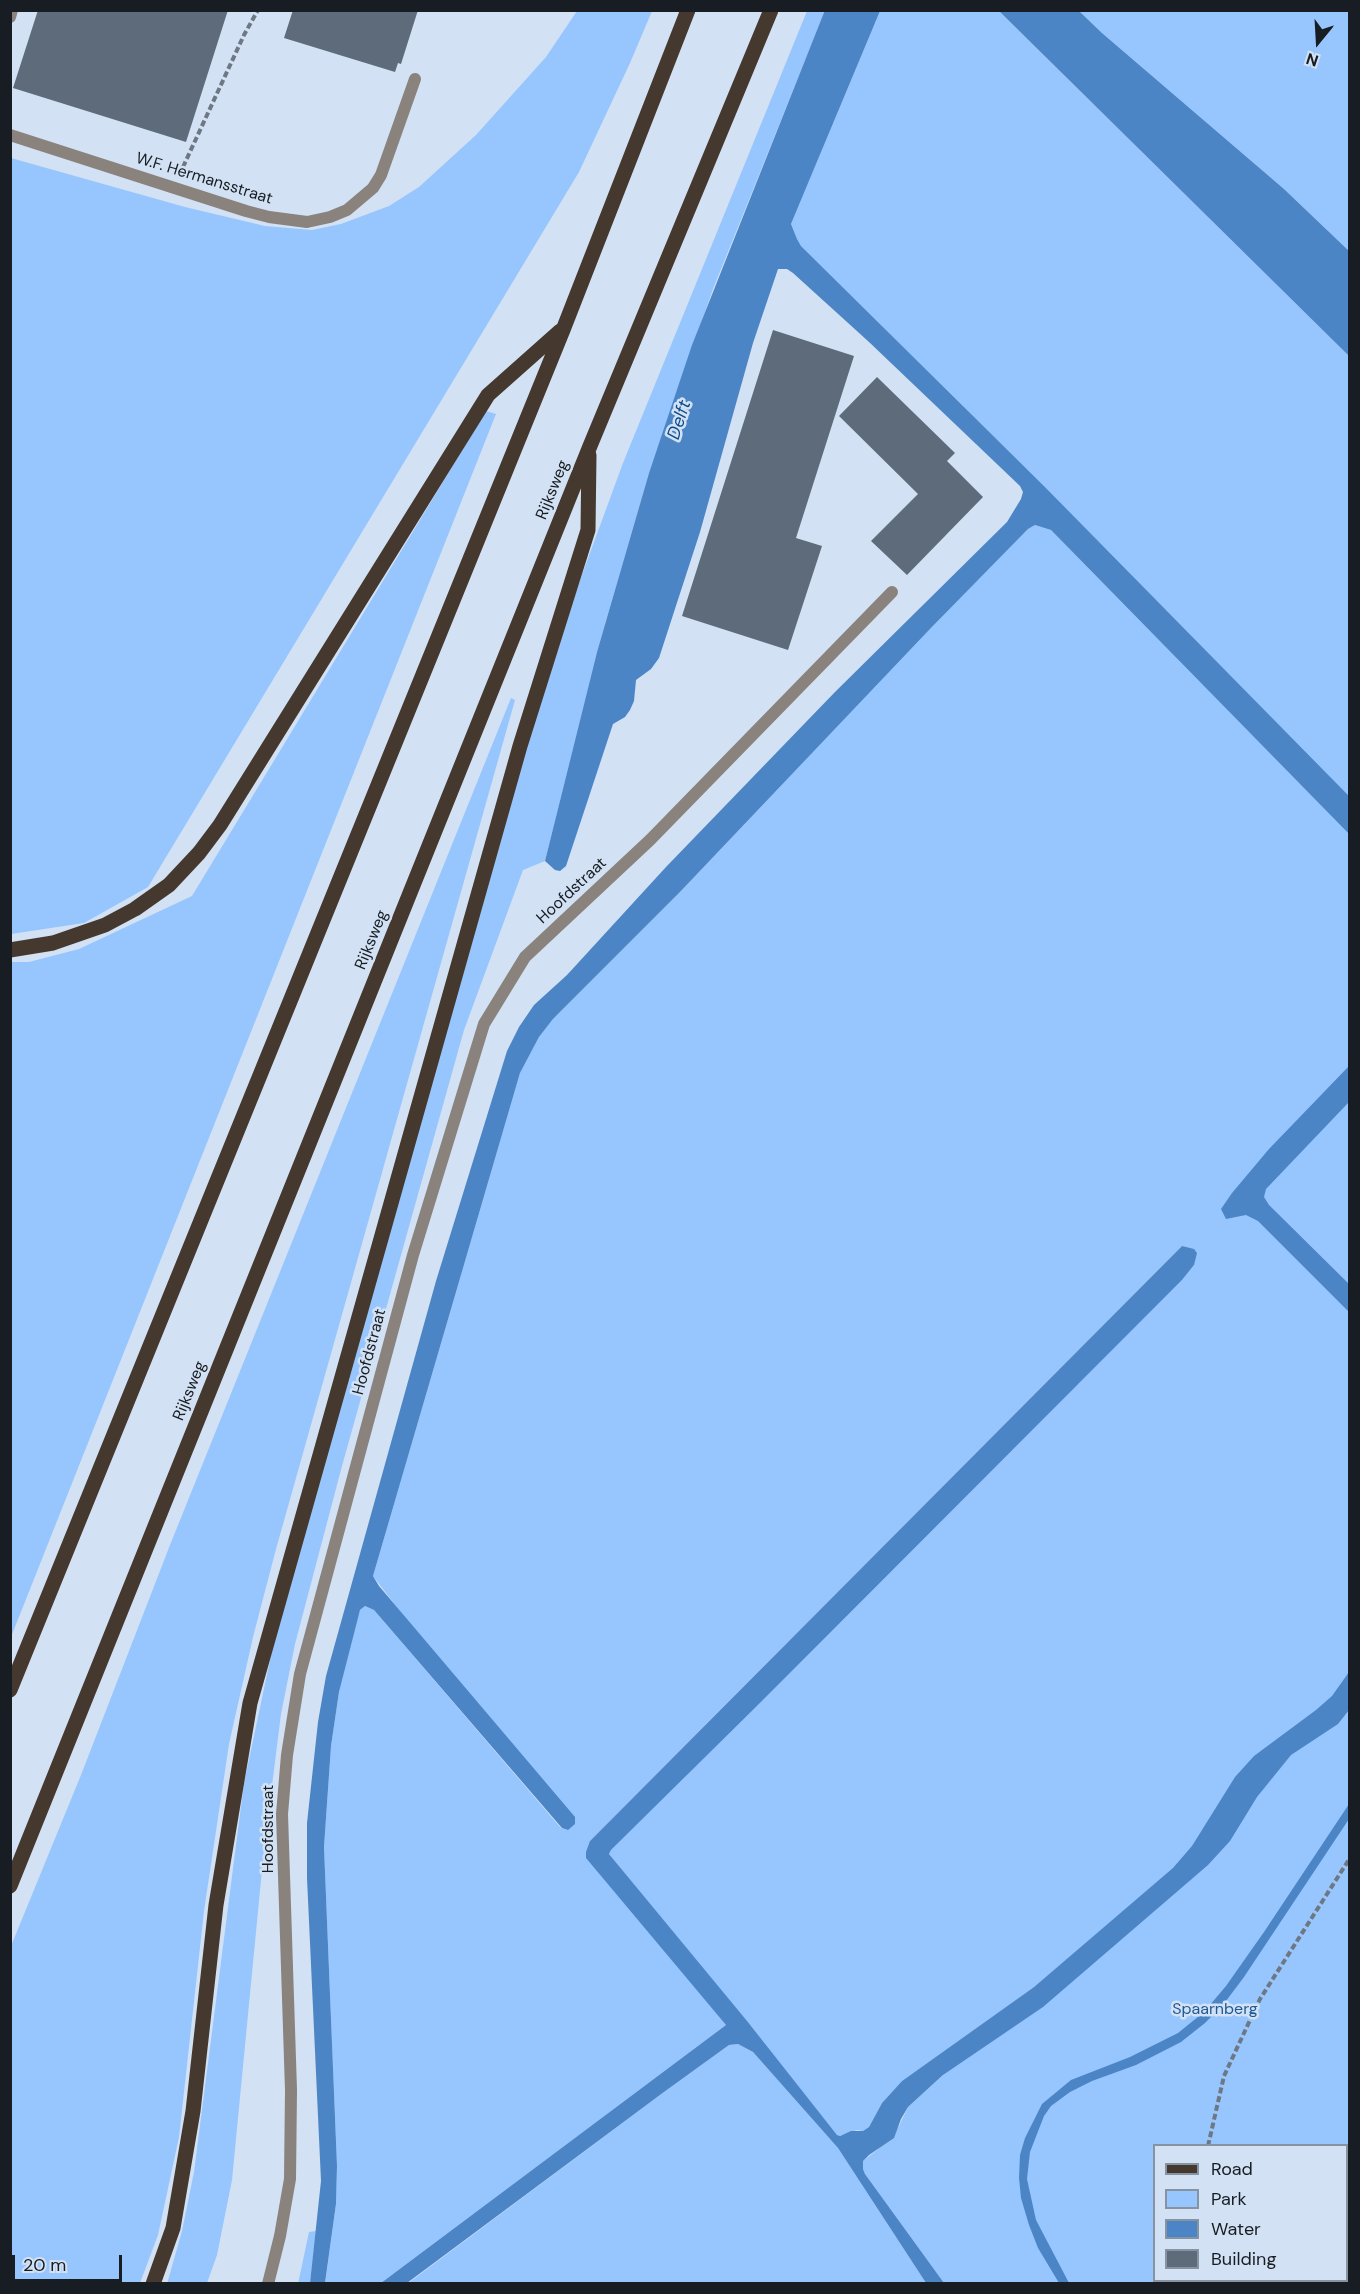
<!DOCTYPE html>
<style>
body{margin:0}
#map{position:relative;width:1360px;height:2294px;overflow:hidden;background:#d2e1f3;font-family:"DM Sans",sans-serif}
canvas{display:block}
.frame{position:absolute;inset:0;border:12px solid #171d23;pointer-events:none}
.legend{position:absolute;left:1153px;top:2144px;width:195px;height:138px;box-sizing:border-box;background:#d2e1f3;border:2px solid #8793a0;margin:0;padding:8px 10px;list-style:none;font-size:18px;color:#171d23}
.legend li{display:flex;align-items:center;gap:12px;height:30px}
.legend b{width:30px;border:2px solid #8793a0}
.north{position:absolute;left:1288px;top:12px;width:60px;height:60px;-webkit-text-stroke:4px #d2e1f3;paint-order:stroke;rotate:198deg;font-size:16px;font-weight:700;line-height:24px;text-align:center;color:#171d23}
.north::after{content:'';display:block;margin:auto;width:21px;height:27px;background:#171d23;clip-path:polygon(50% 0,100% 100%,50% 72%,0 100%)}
.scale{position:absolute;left:12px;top:2255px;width:110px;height:27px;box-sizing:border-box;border:3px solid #171d23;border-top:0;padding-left:8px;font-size:18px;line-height:21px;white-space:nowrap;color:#171d23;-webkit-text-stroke:4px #d2e1f3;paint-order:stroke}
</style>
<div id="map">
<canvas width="1360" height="2294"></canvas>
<div class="frame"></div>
<ul class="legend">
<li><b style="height:8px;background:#45382e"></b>Road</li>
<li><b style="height:16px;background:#96c6fd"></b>Park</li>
<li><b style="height:16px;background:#4b85c6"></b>Water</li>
<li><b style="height:16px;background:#5e6b7b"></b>Building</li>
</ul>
<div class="north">N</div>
<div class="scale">20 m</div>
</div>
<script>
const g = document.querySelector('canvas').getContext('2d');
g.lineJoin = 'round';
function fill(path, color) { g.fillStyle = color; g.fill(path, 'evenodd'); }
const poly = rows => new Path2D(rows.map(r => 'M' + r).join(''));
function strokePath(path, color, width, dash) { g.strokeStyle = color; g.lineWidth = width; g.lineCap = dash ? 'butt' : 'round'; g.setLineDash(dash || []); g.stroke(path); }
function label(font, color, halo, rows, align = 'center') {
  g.font = font + ' "DM Sans",sans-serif'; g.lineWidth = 5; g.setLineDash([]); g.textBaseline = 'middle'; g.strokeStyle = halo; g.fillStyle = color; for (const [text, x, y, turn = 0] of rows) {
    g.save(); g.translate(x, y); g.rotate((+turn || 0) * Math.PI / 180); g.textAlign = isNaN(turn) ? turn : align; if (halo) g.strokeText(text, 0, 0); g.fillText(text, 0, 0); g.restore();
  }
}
fill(poly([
 [577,11,652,11,630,63,579,172,148,887,84,923,11,934,11,158,185,207,265,226,312,230,341,224,389,206,419,187,476,135,546,57],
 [807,11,825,11,713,289,649,473,597,652,545,861,523,870,464,1030,342,1466,295,1644,281,1714,264,1849,232,2180,217,2255,207,2283,167,2284,182,2231,194,2172,244,1783,276,1632,535,711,583,572,623,463],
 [880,11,999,11,1349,356,1349,796,1045,487,801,246,797,239,791,224],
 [1079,11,1349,11,1349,251,1284,189,1102,33],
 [486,411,496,414,11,1637,11,962,29,962,79,949,192,896],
 [1035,525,1051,530,1349,834,1350,1672,1342,1682,1349,1676,1349,2283,944,2283,865,2174,863,2169,863,2161,877,2150,899,2126,908,2107,1127,1908,1034,1987,902,2081,882,2103,869,2127,863,2131,857,2130,839,2136,837,2135,609,1854,611,1850,761,1702,1182,1280,1194,1265,1182,1246,590,1841,726,2025,381,2283,325,2284,336,2205,337,2166,324,1847,331,1746,339,1692,356,1622,360,1610,365,1606,374,1610,554,1820,561,1828,568,1830,373,1576,520,1073,539,1037,553,1019,679,893,930,629,1028,529],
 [1154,2146,1346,2146,1346,2280,1154,2280],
 [511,698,515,700,276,1549,253,1637,229,1744,204,1911,179,2137,158,2235,140,2283,11,2283,11,1946,81,1775,170,1545],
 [738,2044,753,2052,838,2148,926,2283,407,2284,664,2092,729,2045],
 [316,2231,310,2283,298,2284,309,2232]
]), '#96c6fd');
fill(poly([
 [825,10,880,11,791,224,797,239,801,246,1045,487,1349,796,1349,834,1051,530,1035,525,1028,529,930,629,679,893,553,1019,539,1037,520,1073,373,1576,379,1586,575,1817,575,1824,568,1830,562,1828,374,1610,365,1606,360,1610,339,1692,331,1746,324,1847,337,2166,336,2204,325,2283,310,2283,321,2181,307,1878,307,1823,318,1722,326,1676,436,1281,507,1051,519,1027,534,1005,567,975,666,867,835,692,1007,522,1021,499,1023,492,1020,486,869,342,793,273,787,269,778,269,753,343,700,532,659,658,651,669,636,680,634,701,630,710,625,717,613,724,566,866,560,871,555,870,545,861,597,652,649,473,692,345],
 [999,11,1079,11,1102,33,1284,189,1349,251,1349,356],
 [1349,1066,1349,1102,1266,1189,1264,1197,1269,1205,1349,1284,1349,1312,1258,1221,1246,1215,1226,1219,1221,1209,1232,1193,1269,1149],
 [1182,1246,1194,1249,1197,1253,1194,1265,1182,1280,761,1702,611,1850,609,1854,747,2021,837,2135,840,2136,851,2131,863,2131,869,2127,882,2103,902,2081,1034,1987,1173,1868,1192,1846,1235,1777,1254,1756,1316,1710,1332,1696,1349,1672,1349,1710,1338,1724,1291,1755,1257,1797,1230,1841,1208,1865,1043,2007,943,2075,908,2107,901,2119,894,2138,869,2155,863,2161,863,2169,865,2174,944,2283,926,2283,838,2148,753,2052,738,2044,729,2045,664,2092,407,2283,381,2283,726,2025,586,1858,586,1852,590,1841],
 [1349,1804,1349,1819,1244,1977,1223,2005,1205,2023,1181,2042,1136,2065,1092,2081,1070,2092,1051,2106,1044,2116,1030,2152,1027,2179,1036,2220,1069,2283,1059,2283,1038,2248,1029,2225,1021,2198,1019,2178,1020,2155,1025,2138,1042,2104,1071,2080,1130,2057,1178,2033,1204,2012,1226,1986,1264,1932]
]), '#4b85c6');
fill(poly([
 [38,10,228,10,186,142,13,88],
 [293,10,418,10,401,64,398,63,395,72,284,38],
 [773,330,854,356,796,538,822,546,788,650,682,616],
 [877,377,955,453,947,461,983,497,907,575,871,541,918,494,839,416]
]), '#5e6b7b');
strokePath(poly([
 [183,167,244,35,258,10],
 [1208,2146,1224,2076,1244,2033,1260,1999,1350,1858],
 [1213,2280,1214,2284]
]), '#6e7884', 4, [6, 3]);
strokePath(poly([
 [268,2284,280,2236,290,2179,291,2090,282,1814,287,1755,300,1674,413,1255,484,1024,525,957,650,840,892,592]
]), '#8a827c', 12);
strokePath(poly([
 [10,17,12,10],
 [10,135,246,211,269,217,307,222,330,217,347,210,373,188,381,175,415,79]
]), '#8a827c', 12);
strokePath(poly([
 [10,950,53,943,105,925,135,909,169,885,199,853,220,825,488,395,560,331],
 [10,1690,563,330,688,10],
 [10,1886,590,446,771,10],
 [153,2284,173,2228,193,2111,216,1905,250,1703,520,746,588,530,589,455]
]), '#45382e', 15);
label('16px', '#171d23', '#d2e1f3', [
 ["W.F. Hermansstraat",204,179,17],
 ["Rijksweg",553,490,-68],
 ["Hoofdstraat",572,891,-43],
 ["Rijksweg",372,940,-68],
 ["Hoofdstraat",370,1352,-75],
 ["Rijksweg",190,1391,-68],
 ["Hoofdstraat",269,1829,-90]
]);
label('16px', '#1e5997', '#d2e1f3', [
 ["Spaarnberg",1215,2010]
]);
label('italic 18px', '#0c4b88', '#d2e1f3', [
 ["Delft",680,420,-72]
]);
</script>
